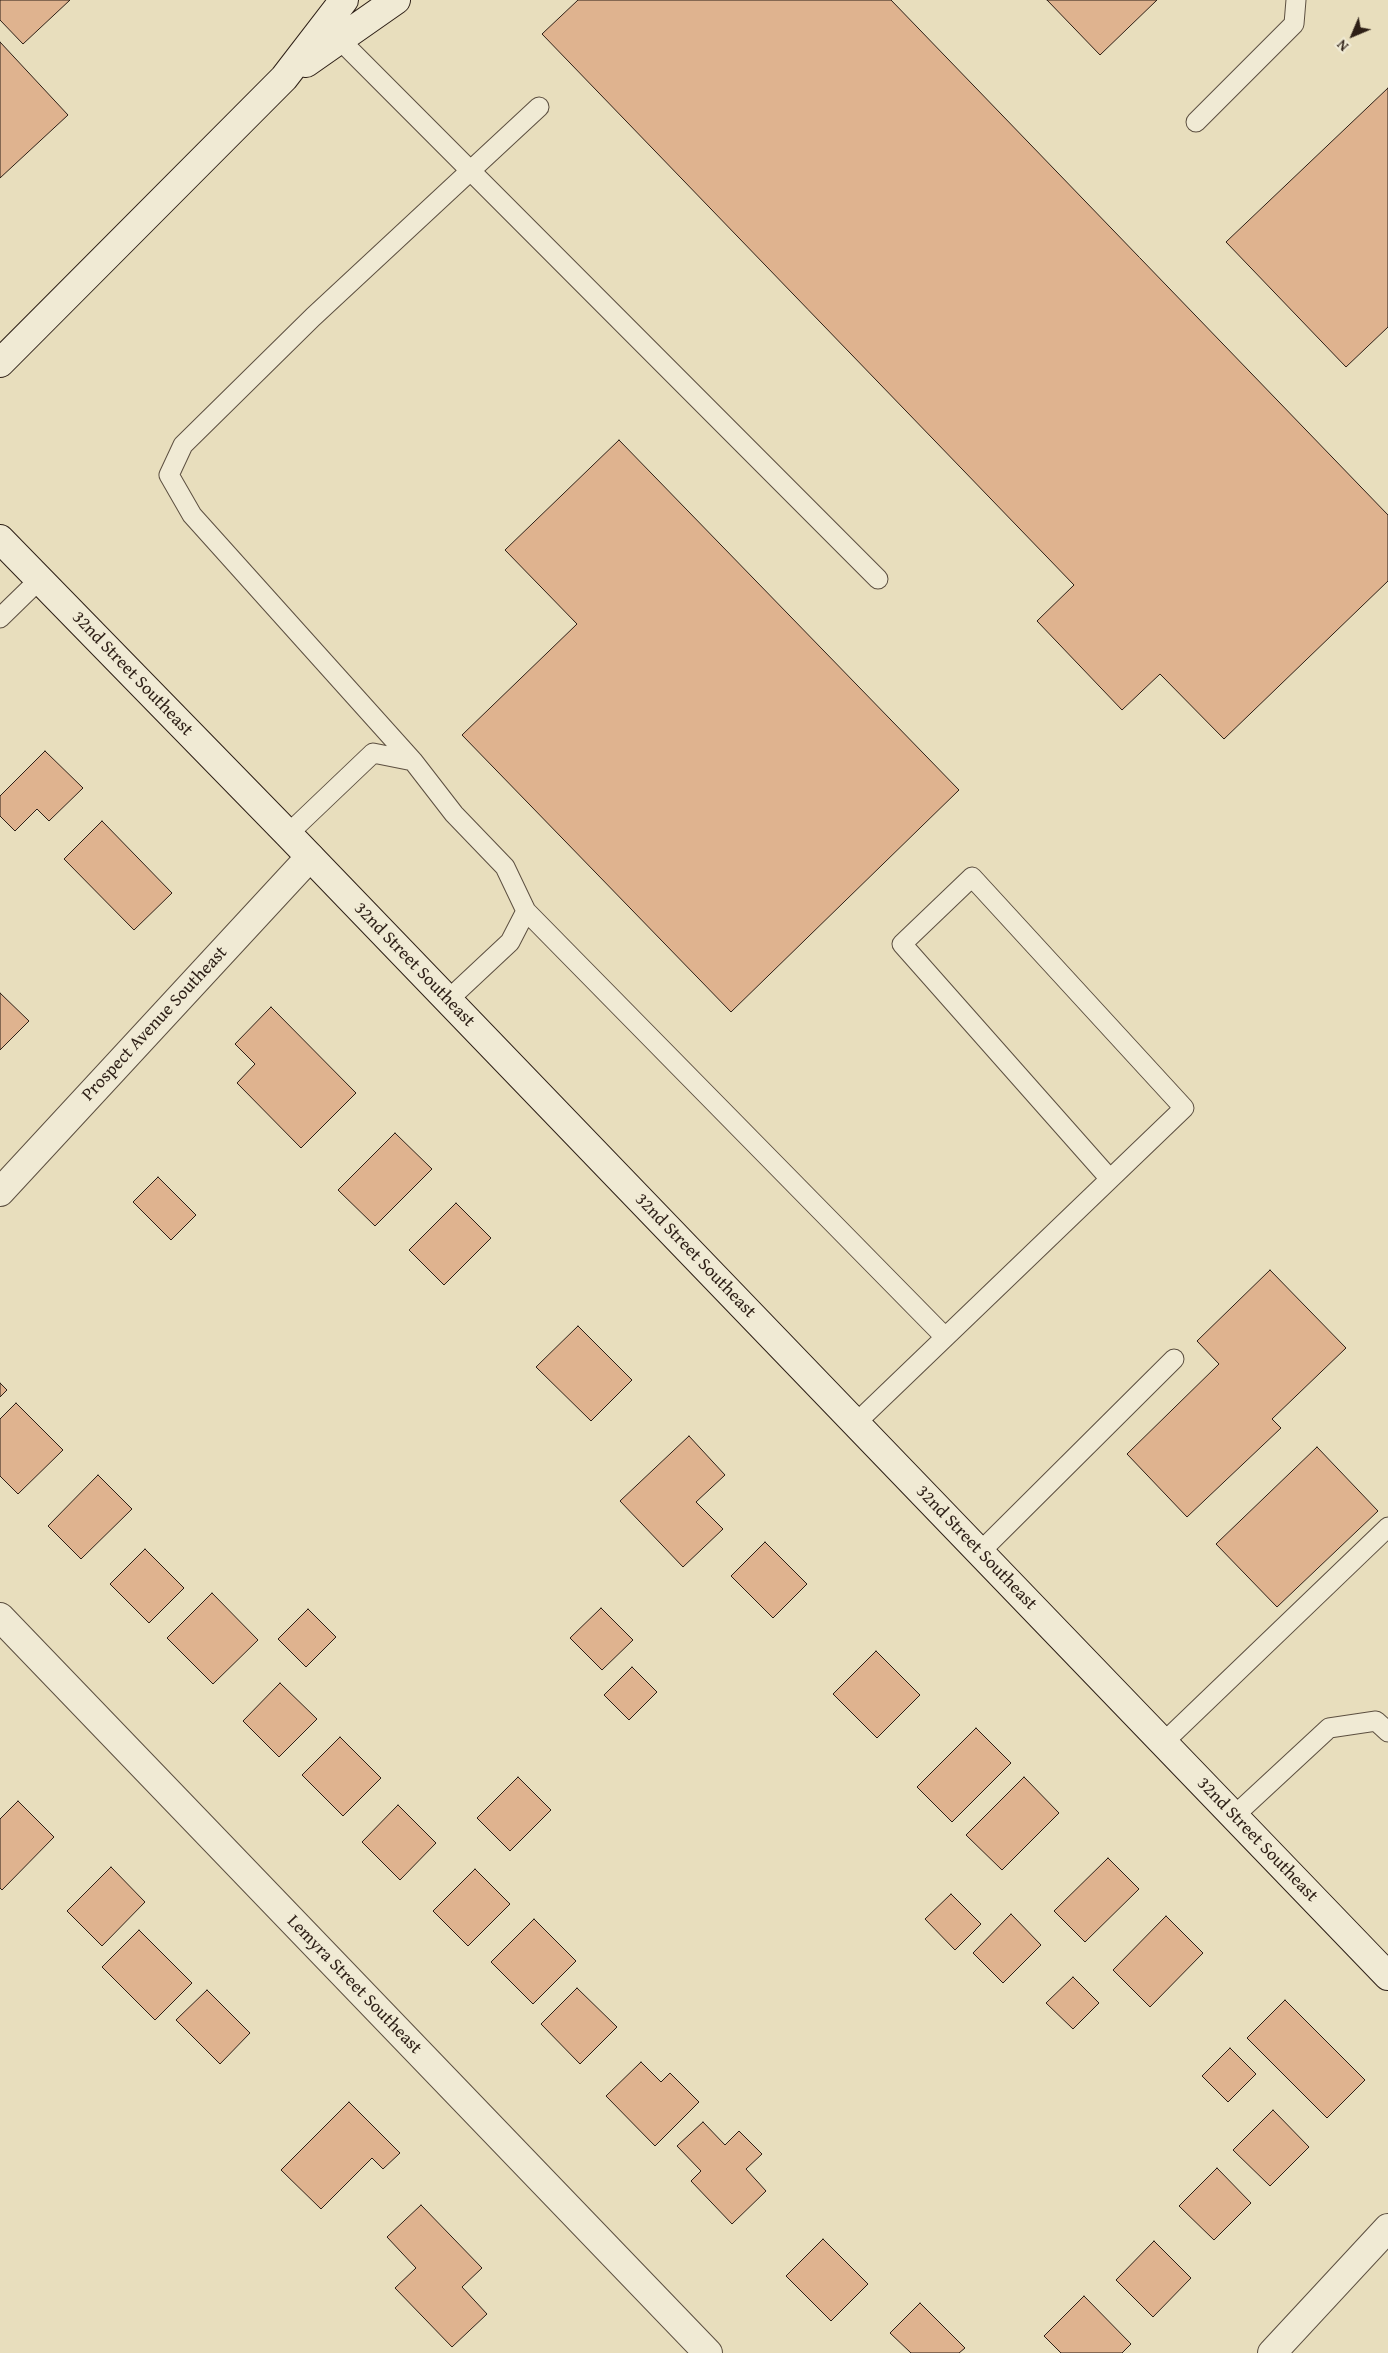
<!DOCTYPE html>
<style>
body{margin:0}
#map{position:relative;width:1388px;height:2353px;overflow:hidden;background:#e8debd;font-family:"Gentium Book Plus",serif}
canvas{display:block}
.north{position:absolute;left:1328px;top:10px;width:50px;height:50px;-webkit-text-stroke:4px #f0ead4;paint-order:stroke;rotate:225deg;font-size:14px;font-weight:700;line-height:20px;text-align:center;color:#2d1f16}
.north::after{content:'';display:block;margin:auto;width:18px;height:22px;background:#2d1f16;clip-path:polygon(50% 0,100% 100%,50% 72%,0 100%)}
</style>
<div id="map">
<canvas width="1388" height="2353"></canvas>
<div class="north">N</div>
</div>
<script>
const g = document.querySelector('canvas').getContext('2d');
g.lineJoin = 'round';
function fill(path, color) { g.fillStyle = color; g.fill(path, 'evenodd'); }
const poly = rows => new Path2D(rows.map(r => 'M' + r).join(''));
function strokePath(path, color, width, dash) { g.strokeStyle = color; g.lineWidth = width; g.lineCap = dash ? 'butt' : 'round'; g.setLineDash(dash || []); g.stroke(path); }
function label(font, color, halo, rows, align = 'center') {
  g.font = font + ' "Gentium Book Plus",serif'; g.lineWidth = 4.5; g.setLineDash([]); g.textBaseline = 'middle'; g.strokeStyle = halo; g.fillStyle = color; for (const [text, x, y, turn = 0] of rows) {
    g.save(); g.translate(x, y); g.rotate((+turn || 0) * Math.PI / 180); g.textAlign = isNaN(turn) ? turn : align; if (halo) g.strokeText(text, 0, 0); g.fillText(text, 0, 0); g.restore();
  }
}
const building = poly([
 [0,0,70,0,23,44,0,20,0,0],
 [578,0,891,0,1388,515,1388,581,1224,739,1160,674,1122,710,1037,621,1074,585,542,34,578,0],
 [1047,0,1157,0,1100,55,1047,0],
 [0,42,68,115,0,178,0,42],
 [1388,88,1388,327,1346,367,1226,242,1388,88],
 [619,440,959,790,731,1012,462,735,577,624,505,550,619,440],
 [45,751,83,788,49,821,37,809,15,831,0,816,0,796,45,751],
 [102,821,172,893,134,930,64,859,102,821],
 [0,993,29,1021,0,1050,0,993],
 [271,1007,356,1093,301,1148,237,1083,255,1064,235,1044,271,1007],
 [395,1133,432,1169,375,1226,338,1190,395,1133],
 [158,1177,196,1215,171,1240,133,1202,158,1177],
 [456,1203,491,1238,444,1285,409,1250,456,1203],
 [1270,1270,1346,1348,1272,1419,1281,1428,1187,1517,1127,1454,1219,1364,1197,1341,1270,1270],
 [578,1326,632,1380,591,1421,536,1367,578,1326],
 [0,1383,7,1390,0,1397,0,1383],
 [16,1403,63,1450,18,1494,0,1476,0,1419,16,1403],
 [689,1436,725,1475,696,1502,723,1529,683,1567,620,1501,689,1436],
 [1317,1447,1378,1511,1277,1607,1216,1544,1317,1447],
 [98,1475,132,1509,81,1559,48,1526,98,1475],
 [765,1542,807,1584,773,1618,731,1576,765,1542],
 [145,1549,184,1588,149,1623,110,1584,145,1549],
 [212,1593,258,1640,213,1684,167,1638,212,1593],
 [601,1608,633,1640,602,1670,570,1638,601,1608],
 [308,1609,336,1637,306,1667,278,1639,308,1609],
 [876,1651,920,1695,877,1738,833,1694,876,1651],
 [632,1667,657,1692,629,1720,604,1695,632,1667],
 [280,1683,317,1719,279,1757,243,1721,280,1683],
 [976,1728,1011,1763,952,1822,917,1787,976,1728],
 [340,1737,381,1778,343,1816,302,1775,340,1737],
 [518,1777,551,1810,510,1851,477,1818,518,1777],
 [1024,1777,1059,1813,1002,1870,966,1835,1024,1777],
 [18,1801,54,1837,2,1890,0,1888,0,1819,18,1801],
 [398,1805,436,1843,400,1880,362,1842,398,1805],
 [1108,1858,1139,1889,1085,1942,1054,1911,1108,1858],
 [111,1867,145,1902,102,1946,67,1911,111,1867],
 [475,1869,510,1904,468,1946,433,1911,475,1869],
 [951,1894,981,1924,955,1950,925,1919,951,1894],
 [1011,1914,1041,1945,1003,1983,973,1953,1011,1914],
 [1166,1916,1203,1953,1150,2007,1113,1970,1166,1916],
 [534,1919,576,1961,533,2004,491,1962,534,1919],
 [139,1930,192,1983,155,2020,102,1967,139,1930],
 [1073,1977,1099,2003,1073,2029,1046,2003,1073,1977],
 [577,1988,617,2027,580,2064,541,2024,577,1988],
 [207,1990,250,2033,220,2064,176,2020,207,1990],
 [1285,2000,1365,2080,1327,2118,1247,2038,1285,2000],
 [1230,2048,1256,2074,1228,2102,1202,2076,1230,2048],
 [641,2062,661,2082,670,2073,699,2102,655,2146,606,2096,641,2062],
 [349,2102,400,2153,383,2169,372,2158,321,2209,281,2170,349,2102],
 [1273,2110,1309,2147,1270,2186,1233,2150,1273,2110],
 [703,2122,725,2145,739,2131,762,2154,746,2169,766,2191,732,2224,691,2181,701,2171,677,2146,703,2122],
 [1217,2168,1251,2203,1214,2240,1179,2206,1217,2168],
 [421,2205,482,2268,462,2287,487,2314,452,2347,395,2288,416,2268,387,2237,421,2205],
 [823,2239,868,2284,831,2321,786,2276,823,2239],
 [1154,2241,1191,2278,1153,2317,1116,2280,1154,2241],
 [1084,2296,1131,2344,1122,2353,1061,2353,1044,2336,1084,2296],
 [920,2303,965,2348,959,2353,911,2353,890,2333,920,2303]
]);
fill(building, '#dfb38f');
strokePath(building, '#2d1f16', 1);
const lane = poly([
 [339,39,878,579],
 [1196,122,1294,24,1296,0],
 [0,618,40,579],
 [413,761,192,515,169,475,183,445,313,317,539,107],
 [288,834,373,753,413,761,454,814,505,867,526,911,510,942,448,1000],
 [526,911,945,1337],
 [856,1423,1184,1108,972,877,902,944,1110,1179],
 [980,1552,1174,1359],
 [1163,1743,1388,1527],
 [1234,1816,1329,1728,1376,1721,1388,1732]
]);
const street = poly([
 [0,1192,310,857],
 [0,1617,708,2353],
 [1272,2353,1388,2228]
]);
const secondary = poly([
 [306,63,396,0],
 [0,363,284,78,344,0],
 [0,539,288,834,1388,1976]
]);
strokePath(lane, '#5c4f40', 21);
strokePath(street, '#5c4f40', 30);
strokePath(secondary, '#2d1f16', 30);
strokePath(lane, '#f0ead4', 19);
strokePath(street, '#f0ead4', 28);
strokePath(secondary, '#f0ead4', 28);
label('18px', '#2d1f16', '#f0ead4', [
 ["32nd Street Southeast",132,674,46],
 ["32nd Street Southeast",414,965,46],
 ["Prospect Avenue Southeast",155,1024,-47],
 ["32nd Street Southeast",695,1256,46],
 ["32nd Street Southeast",976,1548,46],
 ["32nd Street Southeast",1257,1840,46],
 ["Lemyra Street Southeast",354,1985,46]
]);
</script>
